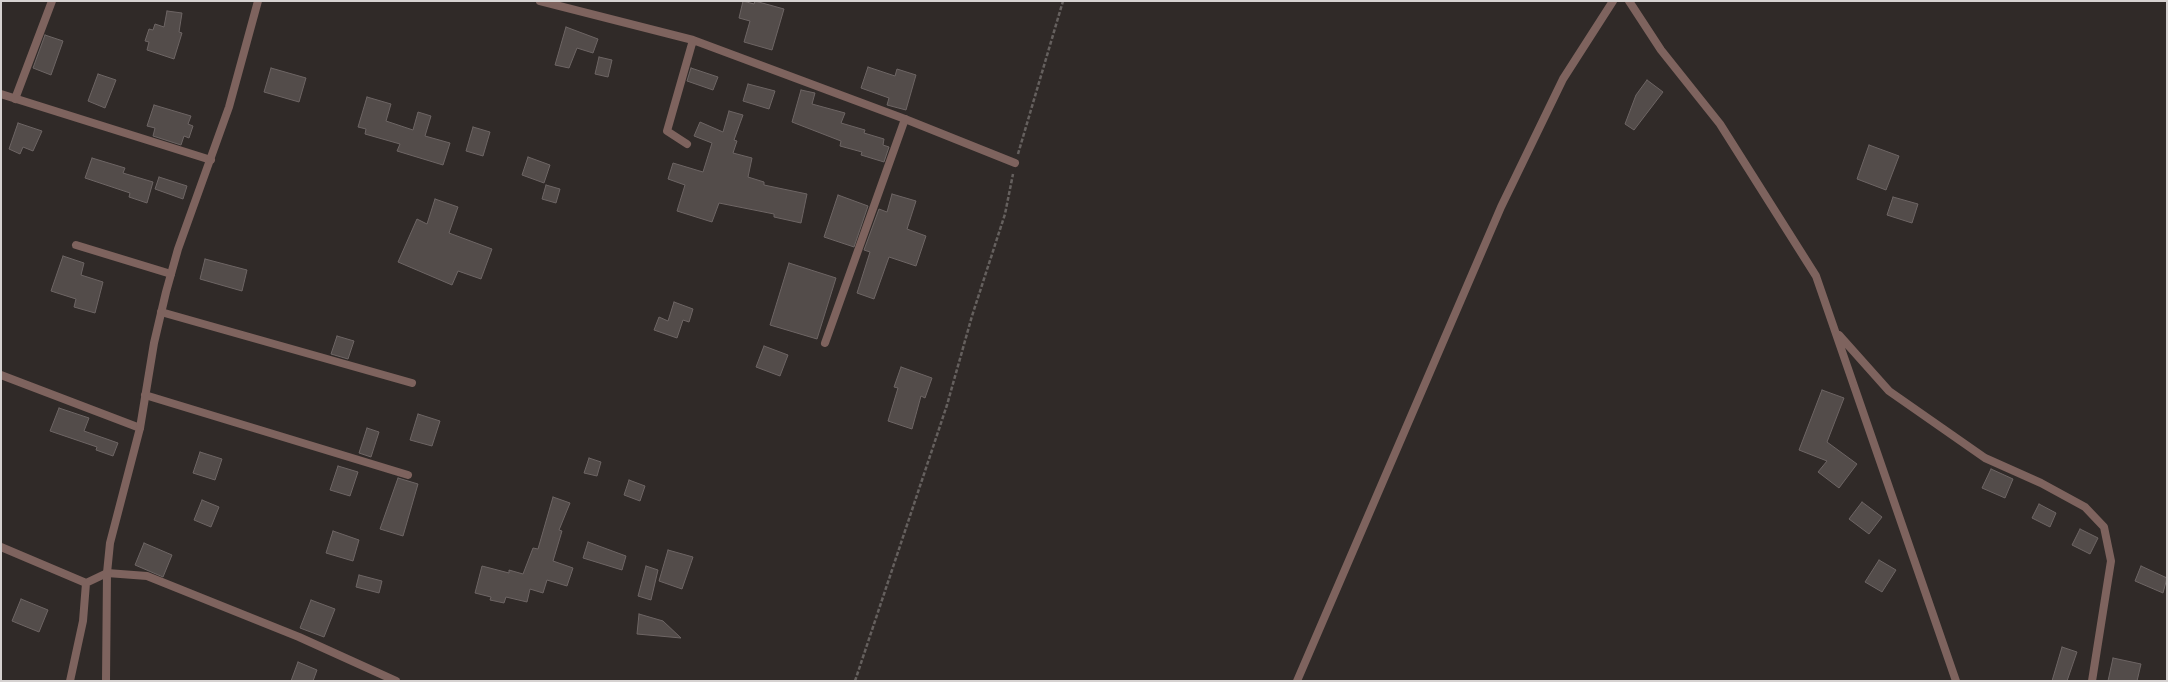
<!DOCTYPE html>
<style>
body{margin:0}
#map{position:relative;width:2168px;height:682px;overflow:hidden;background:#302a28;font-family:"Archivo Narrow",sans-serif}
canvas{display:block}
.frame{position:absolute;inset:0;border:2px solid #d6d2d1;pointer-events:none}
</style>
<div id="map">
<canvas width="2168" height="682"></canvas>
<div class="frame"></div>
</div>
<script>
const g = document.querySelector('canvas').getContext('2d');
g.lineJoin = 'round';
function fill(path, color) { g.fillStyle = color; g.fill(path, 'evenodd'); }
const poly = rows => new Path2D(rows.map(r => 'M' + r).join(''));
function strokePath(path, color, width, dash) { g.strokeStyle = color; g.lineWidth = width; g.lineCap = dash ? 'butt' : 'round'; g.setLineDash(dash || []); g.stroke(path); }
const building = poly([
 [743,1,754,4,755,1,784,9,772,50,744,42,750,21,739,18,743,1],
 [167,11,182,13,179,32,182,33,174,59,147,50,149,42,145,41,149,29,153,30,155,24,164,27,167,11],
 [566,27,598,39,593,53,577,48,569,68,555,65,566,27],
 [45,35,63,41,51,75,33,68,45,35],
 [599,57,612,60,608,77,595,74,599,57],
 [868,67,895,76,897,69,916,75,906,110,887,105,889,98,861,88,868,67],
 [271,68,306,78,299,102,264,92,271,68],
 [691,68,718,77,713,90,687,81,691,68],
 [98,74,116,80,105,108,88,101,98,74],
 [1647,80,1663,92,1634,130,1625,124,1636,95,1647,80],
 [748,84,775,91,769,109,743,101,748,84],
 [801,90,815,93,812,104,845,113,841,123,865,130,864,133,884,139,883,145,889,147,884,162,861,155,862,152,840,146,841,141,792,122,801,90],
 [367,97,391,104,386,121,413,130,418,112,431,116,425,136,450,143,443,165,397,151,400,144,365,134,366,129,358,127,367,97],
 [154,105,191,116,188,124,193,126,189,138,184,136,181,145,153,136,155,128,147,126,154,105],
 [729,111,743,115,734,140,737,141,733,153,752,158,748,177,764,182,764,185,807,194,801,223,774,217,774,214,719,203,712,222,677,211,685,185,668,179,673,163,703,172,712,143,694,136,700,122,723,132,729,111],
 [18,123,42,131,33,151,23,147,20,154,9,149,18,123],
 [473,127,490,132,483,156,466,151,473,127],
 [1869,145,1899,156,1886,190,1857,179,1869,145],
 [528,157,550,165,544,183,522,175,528,157],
 [92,158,125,168,123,173,153,182,147,203,129,197,130,193,85,178,92,158],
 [159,177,187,186,183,199,155,189,159,177],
 [546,185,560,189,556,203,542,199,546,185],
 [892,194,916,201,907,229,926,236,916,266,889,257,874,299,857,293,870,252,864,250,879,209,887,212,892,194],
 [838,195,868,206,854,247,824,237,838,195],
 [1893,197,1918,204,1912,223,1887,215,1893,197],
 [435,199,458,207,449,233,492,249,481,279,458,271,452,285,398,262,417,219,427,224,435,199],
 [63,256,84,263,81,275,103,282,95,313,74,307,76,299,51,291,63,256],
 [205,259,247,270,242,291,200,279,205,259],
 [789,263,836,278,817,339,770,325,789,263],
 [674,302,693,309,689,322,683,320,677,338,654,330,659,317,668,321,674,302],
 [337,336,354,341,348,359,331,354,337,336],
 [764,346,788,355,780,376,756,367,764,346],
 [901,367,932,378,925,398,921,396,912,429,888,421,898,388,894,387,901,367],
 [1822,390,1844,398,1827,442,1857,464,1839,488,1818,472,1827,461,1799,450,1822,390],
 [59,408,89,418,84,431,118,443,113,456,96,450,97,447,50,431,59,408],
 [418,414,440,421,432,446,410,440,418,414],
 [367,428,379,432,371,457,359,453,367,428],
 [200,452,222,459,215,480,193,473,200,452],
 [589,458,601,462,597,476,584,473,589,458],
 [338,466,358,472,350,496,330,490,338,466],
 [1991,469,2013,479,2005,498,1982,488,1991,469],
 [398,478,418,484,403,536,380,529,398,478],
 [629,480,645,486,640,501,624,495,629,480],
 [553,497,570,503,559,530,562,531,553,561,573,568,567,586,547,580,543,593,530,589,527,602,506,597,504,603,490,600,491,597,475,593,482,566,509,573,509,570,523,574,533,548,538,549,553,497],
 [202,500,219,507,211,527,194,520,202,500],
 [1862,502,1882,517,1869,534,1849,519,1862,502],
 [2039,504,2056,513,2050,527,2032,518,2039,504],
 [2080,529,2098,538,2090,554,2072,545,2080,529],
 [333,531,359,540,353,561,326,553,333,531],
 [588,542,626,556,622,570,583,558,588,542],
 [144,543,172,555,163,577,135,565,144,543],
 [668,550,693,557,682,589,659,581,668,550],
 [1879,560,1896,570,1882,592,1865,582,1879,560],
 [646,566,658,570,651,600,638,596,646,566],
 [2141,566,2167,578,2163,593,2135,581,2141,566],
 [359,575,382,581,379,593,356,587,359,575],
 [21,599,48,610,39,632,12,621,21,599],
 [311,600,335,609,324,637,300,628,311,600],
 [639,614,663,621,681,638,637,634,639,614],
 [2062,647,2077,652,2067,681,2052,681,2062,647],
 [2113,658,2141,664,2137,681,2108,681,2113,658],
 [298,662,317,670,313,681,291,681,298,662]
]);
fill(building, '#534c4a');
strokePath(building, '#6d6564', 1);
strokePath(poly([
 [1018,154,1063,1],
 [855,681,947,405,972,316,1005,214,1013,174]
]), '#65605e', 2.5, [4, 2]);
strokePath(poly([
 [825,343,905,119]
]), '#7e635e', 8);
strokePath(poly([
 [540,1,693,40,905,119,1015,163],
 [1629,1,1661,50,1720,124,1816,276,1956,681],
 [1,94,211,160],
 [15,99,52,1],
 [687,144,667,131,693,40],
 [76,245,171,274],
 [161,312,412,383],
 [1839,335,1889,391,1985,458,2041,483,2085,507,2104,527,2111,561,2092,681],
 [1,375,140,428],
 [145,395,408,475],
 [1,547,86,583],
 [70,681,83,621,86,583,107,573,147,576,299,637,396,681],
 [1297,681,1501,207,1563,79,1613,1]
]), '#7e635e', 8);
strokePath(poly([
 [106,681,107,573,110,543,140,428,154,343,166,292,178,249,229,107,258,1]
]), '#7e635e', 8);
</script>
